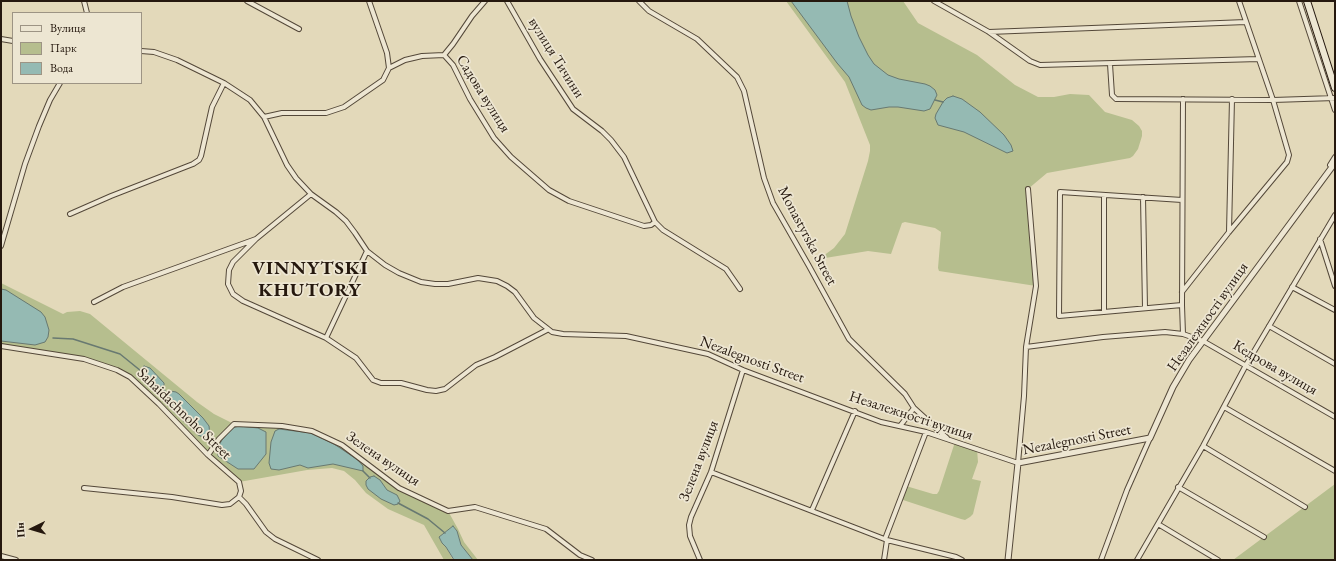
<!DOCTYPE html>
<meta charset="utf-8">
<style>
body{margin:0}
#map{position:relative;width:1336px;height:561px;overflow:hidden;background:#e3d9ba;font-family:"EB Garamond",serif}
canvas{display:block}
.frame{position:absolute;inset:0;border:2px solid #25180e;pointer-events:none}
.legend{position:absolute;left:12px;top:12px;width:130px;height:72px;box-sizing:border-box;background:#ede6d2;border:1px solid #9d9484;margin:0;padding:5px 7px;list-style:none;font-size:12px;color:#25180e}
.legend li{display:flex;align-items:center;gap:8px;height:20px}
.legend b{width:20px;border:1px solid #9d9484}
.north{position:absolute;left:12px;top:509px;width:40px;height:40px;-webkit-text-stroke:3px #ede6d2;paint-order:stroke;rotate:265deg;font-size:11px;font-weight:700;line-height:16px;text-align:center;color:#25180e}
.north::after{content:'';display:block;margin:auto;width:14px;height:18px;background:#25180e;clip-path:polygon(50% 0,100% 100%,50% 72%,0 100%)}
</style>
<div id="map">
<canvas width="1336" height="561"></canvas>
<div class="frame"></div>
<ul class="legend">
<li><b style="height:5px;background:#ede6d2"></b>Вулиця</li>
<li><b style="height:11px;background:#b6be8e"></b>Парк</li>
<li><b style="height:11px;background:#95bab3"></b>Вода</li>
</ul>
<div class="north">Пн</div>
</div>
<script>
const g = document.querySelector('canvas').getContext('2d');
g.lineJoin = 'round';
function fill(path, color) { g.fillStyle = color; g.fill(path, 'evenodd'); }
const poly = rows => new Path2D(rows.map(r => 'M' + r).join(''));
function strokePath(path, color, width, dash) { g.strokeStyle = color; g.lineWidth = width; g.lineCap = dash ? 'butt' : 'round'; g.setLineDash(dash || []); g.stroke(path); }
function label(font, color, halo, rows, align = 'center') {
  g.font = font + ' "EB Garamond",serif'; g.lineWidth = 3.5; g.setLineDash([]); g.textBaseline = 'middle'; g.strokeStyle = halo; g.fillStyle = color; for (const [text, x, y, turn = 0] of rows) {
    g.save(); g.translate(x, y); g.rotate((+turn || 0) * Math.PI / 180); g.textAlign = isNaN(turn) ? turn : align; if (halo) g.strokeText(text, 0, 0); g.fillText(text, 0, 0); g.restore();
  }
}
fill(poly([
 [786,1,903,1,918,23,977,55,1015,85,1038,97,1054,97,1070,94,1089,95,1105,112,1132,120,1139,126,1142,131,1142,136,1138,149,1133,156,1130,158,1047,173,1028,189,1036,286,939,271,938,268,941,232,935,228,905,222,902,223,891,254,868,251,819,259,834,248,845,234,868,161,870,151,870,145,845,82],
 [1,283,63,314,67,312,80,311,90,314,197,402,214,414,234,424,298,428,329,438,399,488,448,511,458,529,464,542,478,560,473,560,461,545,457,531,453,526,439,537,442,543,446,547,453,560,444,560,424,525,388,509,366,493,355,480,344,471,332,468,307,470,239,482,130,377,94,362,1,346],
 [955,442,977,449,978,462,972,479,981,481,973,514,970,517,965,520,961,519,900,499,906,486,933,494,937,494,939,491],
 [1335,484,1335,560,1233,560]
]), '#b6be8e');
const water = poly([
 [791,1,847,1,851,16,859,37,868,55,874,64,888,75,899,79,925,84,930,86,935,90,937,95,930,109,924,111,898,107,889,107,871,110,866,108,862,105,849,77,837,63,791,1],
 [953,96,962,99,980,112,1004,135,1011,145,1013,151,1007,153,964,132,938,125,935,118,936,114,943,102,947,98,953,96],
 [1,289,6,290,41,312,45,317,49,330,48,337,45,342,35,345,1,341,1,289],
 [144,366,150,368,164,383,164,385,161,390,156,389,142,374,140,370,144,366],
 [170,391,176,392,179,394,203,418,209,426,210,436,205,438,198,435,166,404,164,399,170,391],
 [239,426,258,428,266,432,266,454,254,469,238,469,218,456,218,447,222,440,232,428,239,426],
 [279,429,311,433,334,444,358,460,363,466,363,471,333,464,308,468,300,465,279,470,271,469,269,463,271,442,275,431,279,429],
 [374,476,380,480,387,490,397,495,400,501,398,504,394,505,381,499,368,489,366,485,366,481,370,477,374,476],
 [453,526,457,531,461,545,473,560,454,560,446,547,442,543,439,537,453,526]
]);
fill(water, '#95bab3');
strokePath(water, '#687971', 1);
strokePath(poly([
 [935,100,943,102],
 [53,338,73,339,120,354,141,371],
 [161,387,168,394],
 [363,471,370,478],
 [398,503,428,519,445,533]
]), '#687971', 1.5);
const minor = poly([
 [84,1,87,13],
 [247,1,299,29],
 [507,1,540,59,573,109,602,131,611,140,624,157,655,222,663,230,726,269,740,289],
 [639,1,649,11,697,39,737,77,744,91,764,178,773,203,809,266,849,339,905,394,914,408,947,438],
 [934,1,989,32,1030,61,1040,65,1259,59],
 [1239,1,1273,100,1335,98],
 [1299,1,1335,110],
 [989,32,1246,22],
 [1,39,13,41],
 [141,51,154,52,177,60,224,83,250,100,264,117,287,165,296,178,311,194,336,212,346,221,355,233,367,251,385,265,399,273,421,282,435,284,448,284,478,278,497,281,507,286,515,292,534,318,552,332,563,334,626,336,708,354,743,370,881,422,926,432,1018,463,1021,462],
 [444,55,453,44,472,16,485,1],
 [1110,64,1112,95,1116,99,1273,100,1289,155,1287,162,1229,232,1182,292],
 [389,68,405,60,422,56,444,55,453,65,470,99,494,138,511,157,549,190,569,201,644,226,651,225,655,222],
 [1183,99,1182,305,1183,334,1203,341,1335,417],
 [264,117,282,113,326,113,344,107,383,80,389,68,387,53,369,1],
 [1331,168,1332,166,1330,165,1335,157],
 [1104,195,1104,312],
 [1143,197,1145,308],
 [70,214,111,196,193,164,199,160,201,156,212,107,224,83],
 [1229,232,1232,99],
 [256,239,233,262,229,270,228,284,233,294,243,301,326,338,356,358,373,380,381,383,401,383,427,390,436,391,445,389,476,365,495,357,547,330],
 [1320,239,1335,286],
 [1,246,25,164,39,126,50,100,60,83],
 [1292,287,1335,310],
 [94,302,123,287,256,239,311,194],
 [1182,305,1059,316,1060,192,1182,200],
 [1269,326,1335,364],
 [326,338,367,251],
 [1,346,84,359,117,370,130,377,159,404,208,455,239,482,241,491,239,497,246,504,266,532,275,539,318,560],
 [1026,347,1103,337,1165,332,1183,334],
 [1224,407,1335,471],
 [900,426,914,408],
 [1203,446,1305,507],
 [208,455,219,439,234,424,282,426,312,431,342,445,399,488,448,511,475,507,546,529,580,555,592,560],
 [1016,462,1018,463,1024,396,1026,347,1036,286,1028,189],
 [711,472,887,540,956,557,962,560],
 [1178,487,1264,537],
 [84,488,172,497,222,505,230,504,239,497],
 [812,510,855,411],
 [1158,524,1218,560],
 [885,539,926,432],
 [1,556,16,560],
 [700,560,690,536,689,525,691,517,711,472,743,370],
 [884,560,887,540],
 [1101,560,1127,490,1150,438],
 [1137,560,1203,446,1246,365,1335,215]
]);
const tertiary = poly([
 [1008,560,1018,463,1150,438,1173,387,1189,360,1335,163]
]);
const secondary = poly([
 [1307,1,1335,88]
]);
strokePath(minor, '#544839', 6);
strokePath(tertiary, '#544839', 7);
strokePath(secondary, '#25180e', 8);
strokePath(minor, '#ede6d2', 4);
strokePath(tertiary, '#ede6d2', 5);
strokePath(secondary, '#ede6d2', 6);
label('15px', '#25180e', '#ede6d2', [
 ["вулиця Тичини",556,58,58],
 ["Садова вулиця",483,94,58],
 ["Monastyrska Street",807,236,62],
 ["Незалежності вулиця",1208,317,-55],
 ["Nezalegnosti Street",752,360,20],
 ["Кедрова вулиця",1275,368,30],
 ["Sahaidachnoho Street",184,414,44],
 ["Незалежності вулиця",911,416,18],
 ["Nezalegnosti Street",1077,440,-11],
 ["Зелена вулиця",383,459,34],
 ["Зелена вулиця",699,461,-69]
]);
g.letterSpacing = '1px';
label('bold 19px', '#25180e', '#ede6d2', [
 ["VINNYTSKI",310,269],
 ["KHUTORY",310,291]
]);
g.letterSpacing = '0px';
</script>
